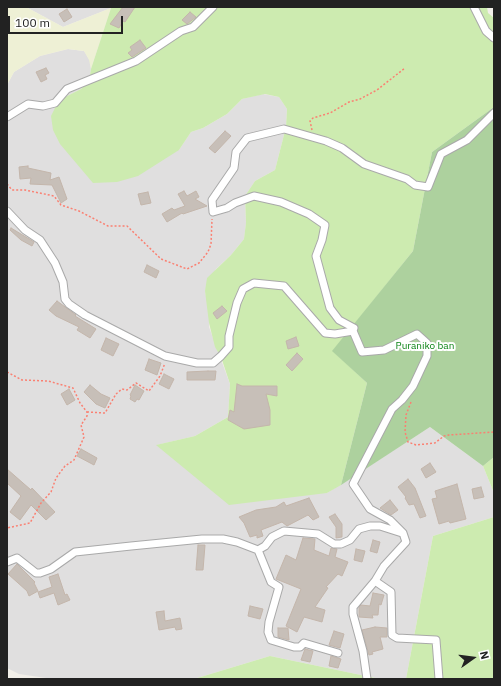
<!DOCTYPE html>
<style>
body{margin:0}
#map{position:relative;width:501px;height:686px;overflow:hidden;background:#f2efe9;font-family:"IBM Plex Sans",sans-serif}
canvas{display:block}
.frame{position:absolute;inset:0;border:8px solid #222;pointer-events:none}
.north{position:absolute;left:453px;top:638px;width:40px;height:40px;-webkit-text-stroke:3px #fff;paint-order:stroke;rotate:76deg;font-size:11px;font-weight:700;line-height:16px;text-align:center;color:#222}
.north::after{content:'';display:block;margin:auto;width:14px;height:18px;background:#222;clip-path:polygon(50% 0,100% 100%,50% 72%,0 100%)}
.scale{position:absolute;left:8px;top:16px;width:115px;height:18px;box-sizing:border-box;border:2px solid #222;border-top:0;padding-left:5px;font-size:12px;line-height:14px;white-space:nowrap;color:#222;-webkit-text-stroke:3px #fff;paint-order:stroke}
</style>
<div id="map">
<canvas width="501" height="686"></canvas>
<div class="frame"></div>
<div class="north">N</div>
<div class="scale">100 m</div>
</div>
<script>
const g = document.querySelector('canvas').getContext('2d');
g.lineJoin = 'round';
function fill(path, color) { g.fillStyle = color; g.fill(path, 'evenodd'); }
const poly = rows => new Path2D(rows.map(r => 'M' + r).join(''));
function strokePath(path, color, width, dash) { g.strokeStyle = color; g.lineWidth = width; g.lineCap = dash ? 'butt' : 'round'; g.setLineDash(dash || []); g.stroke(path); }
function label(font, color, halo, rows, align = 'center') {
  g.font = font + ' "IBM Plex Sans",sans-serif'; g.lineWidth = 4; g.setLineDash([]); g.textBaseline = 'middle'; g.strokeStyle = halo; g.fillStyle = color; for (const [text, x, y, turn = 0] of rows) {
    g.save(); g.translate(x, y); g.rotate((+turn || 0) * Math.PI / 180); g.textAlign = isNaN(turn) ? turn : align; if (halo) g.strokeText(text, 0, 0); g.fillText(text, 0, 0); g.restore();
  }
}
fill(poly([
 [26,7,110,7,111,8,63,27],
 [68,49,84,51,90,60,91,69,89,81,81,89,59,100,179,150,191,132,203,128,227,114,242,99,263,94,279,97,287,109,286,127,275,170,255,181,245,196,246,223,244,239,231,255,216,269,205,291,209,311,209,327,230,384,228,417,195,436,157,445,327,493,430,427,483,466,494,493,494,517,433,536,406,679,380,679,270,656,194,679,53,679,19,674,7,668,7,85,14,72,40,56]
]), '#e0dfdf');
fill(poly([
 [7,7,26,7,63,27,111,8,91,69,89,60,84,51,68,49,40,56,14,72,7,85]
]), '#eef0d5');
fill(poly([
 [110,7,487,7,488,13,494,18,494,107,432,152,413,251,333,351,367,383,341,485,327,493,229,505,156,445,195,436,228,417,230,384,221,357,215,347,209,323,205,291,207,278,231,255,244,239,246,223,245,196,255,181,275,170,286,127,287,109,279,97,265,94,242,99,227,114,203,128,191,132,179,150,138,176,117,182,93,183,60,144,53,130,51,116,59,100,81,89,89,81,91,69,111,8],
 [494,457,494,493,483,466],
 [494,517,494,679,406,679,433,536],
 [270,656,380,679,194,679]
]), '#cdebb0');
fill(poly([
 [494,107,494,457,483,466,430,427,341,485,367,383,332,351,413,251,432,152]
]), '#add19e');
const building = poly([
 [123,7,135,7,125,22,123,21,119,28,110,24,123,7],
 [67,9,72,17,64,22,59,14,67,9],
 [190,12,196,17,187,24,182,20,190,12],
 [140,40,146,48,132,57,128,53,132,50,130,47,140,40],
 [46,68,49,73,45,75,47,79,41,82,36,72,46,68],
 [225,131,231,136,215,153,209,148,225,131],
 [28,166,28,168,51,173,50,180,59,177,67,199,61,203,52,185,30,184,31,178,20,179,19,167,28,166],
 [184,191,187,196,196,191,199,197,195,199,207,206,183,214,182,213,167,222,162,214,172,208,174,210,185,206,178,194,184,191],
 [148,192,151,203,141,205,138,194,148,192],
 [11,228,34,242,32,246,21,240,10,230,11,228],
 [147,265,159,271,156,278,144,272,147,265],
 [57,301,76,315,75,316,96,329,90,338,77,330,79,327,56,316,49,310,57,301],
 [222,306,227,311,217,319,213,313,222,306],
 [296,337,299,346,288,349,286,341,296,337],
 [106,338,119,344,113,356,101,350,106,338],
 [297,353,303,359,292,371,286,365,297,353],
 [149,359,161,363,157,375,145,370,149,359],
 [208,371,216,371,215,380,187,380,187,372,208,371],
 [164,374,174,379,169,389,159,384,164,374],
 [237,384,242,386,277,386,277,396,266,394,270,410,270,425,244,429,228,420,230,410,234,412,237,384],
 [90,385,101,394,110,398,105,408,96,404,84,392,90,385],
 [135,385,144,391,139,400,137,399,135,402,130,399,131,396,130,395,135,385],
 [69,389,75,400,67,405,61,394,69,389],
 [81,449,97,458,94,465,77,456,81,449],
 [430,463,436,472,426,478,421,469,430,463],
 [7,469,31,490,32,488,55,512,46,520,31,505,20,520,10,512,21,496,7,483,7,469],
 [408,479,415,488,426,516,420,518,414,504,409,505,405,498,406,497,398,487,408,479],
 [457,484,466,519,450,523,449,521,439,524,432,499,437,498,435,491,457,484],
 [481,487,484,497,474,499,472,489,481,487],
 [309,498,319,517,313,520,308,515,287,526,282,522,261,530,263,536,257,538,257,535,250,537,244,523,239,517,256,510,276,507,284,502,286,506,309,498],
 [390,500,398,510,391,515,380,508,390,500],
 [335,514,342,524,342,537,336,538,336,527,329,517,335,514],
 [303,538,315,539,314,550,329,556,331,548,337,549,335,557,348,562,342,576,338,574,326,587,328,588,315,607,325,610,322,622,304,617,297,632,286,626,301,589,276,579,286,555,296,560,303,538],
 [373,540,380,542,377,553,370,551,373,540],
 [198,545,205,545,203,570,196,570,198,545],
 [356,549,365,551,362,562,354,560,356,549],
 [17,564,35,582,34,583,38,591,29,596,27,591,8,574,17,564],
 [58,574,65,595,67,594,70,600,58,605,54,593,40,598,38,592,52,587,49,577,58,574],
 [373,593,384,595,381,605,379,604,378,615,372,615,373,618,359,617,359,607,361,605,370,606,373,593],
 [250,606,263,609,260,619,248,616,250,606],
 [164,611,165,621,180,618,182,629,176,630,175,627,159,630,156,612,164,611],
 [375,627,387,628,387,637,380,637,383,649,372,652,373,654,369,655,362,630,375,627],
 [278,628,288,628,289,640,278,637,278,628],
 [334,631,344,634,340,648,329,645,334,631],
 [305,649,313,651,310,662,301,660,305,649],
 [331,656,341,659,338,668,329,666,331,656]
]);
fill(building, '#c7bfb8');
strokePath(building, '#c4b6ab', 1);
const street = poly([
 [474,7,486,31,494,38],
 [7,117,28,104,43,106,55,103,67,89,136,61,181,31,193,27,213,7],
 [7,211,25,230,40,240,55,263,63,282,65,299,69,304,85,315,165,356,197,363,213,363,221,356,229,347,229,336,237,303,243,289,254,283,284,286,325,333,335,334,353,331,362,352,384,350,417,334,427,343,427,356,413,386,402,400,392,409,353,484,370,509,390,520,403,533,406,542,384,566,375,581,353,607,353,614,363,651,367,679],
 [353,331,354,328,339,320,330,308,316,256,322,240,325,225,309,214,281,202,254,196,235,203,227,208,213,212,212,200,234,168,236,152,247,138,284,129,326,141,342,148,364,164,407,179,415,185,428,187,441,154,467,140,494,113],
 [258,550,271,582,279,587,269,622,268,632,271,640,294,647,300,647,304,643,338,653],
 [7,562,17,558,36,573,40,573,51,569,75,552,131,546,202,539,223,539,237,542,258,550,265,546,272,537,284,531,318,534,334,544,341,544,350,540,359,529,370,526,380,526,402,533],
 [375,581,391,592,392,635,397,638,436,640,439,679]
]);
strokePath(street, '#a9a9a9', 9);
strokePath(poly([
 [312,130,310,121,313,118,330,113,349,102,360,99,377,90,405,68],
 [7,184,12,190,25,190,54,196,61,205,79,211,108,226,127,226,161,259,187,269,199,263,208,252,211,244,212,219],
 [7,372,22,380,48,381,73,388,80,403,87,412,87,416,81,425,84,437,74,460,65,466,56,478,51,492,41,503,30,523,7,528],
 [411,402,406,415,405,432,408,442,416,445,435,443,444,436,449,435,494,432],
 [87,412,105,413,116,394,122,389,127,390,136,383,149,391,160,376,165,363]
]), '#fa8072', 1.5, [2, 2]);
strokePath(street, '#fff', 7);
label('10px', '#0c8416', '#fff', [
 ["Puraniko ban",425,346]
]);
</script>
